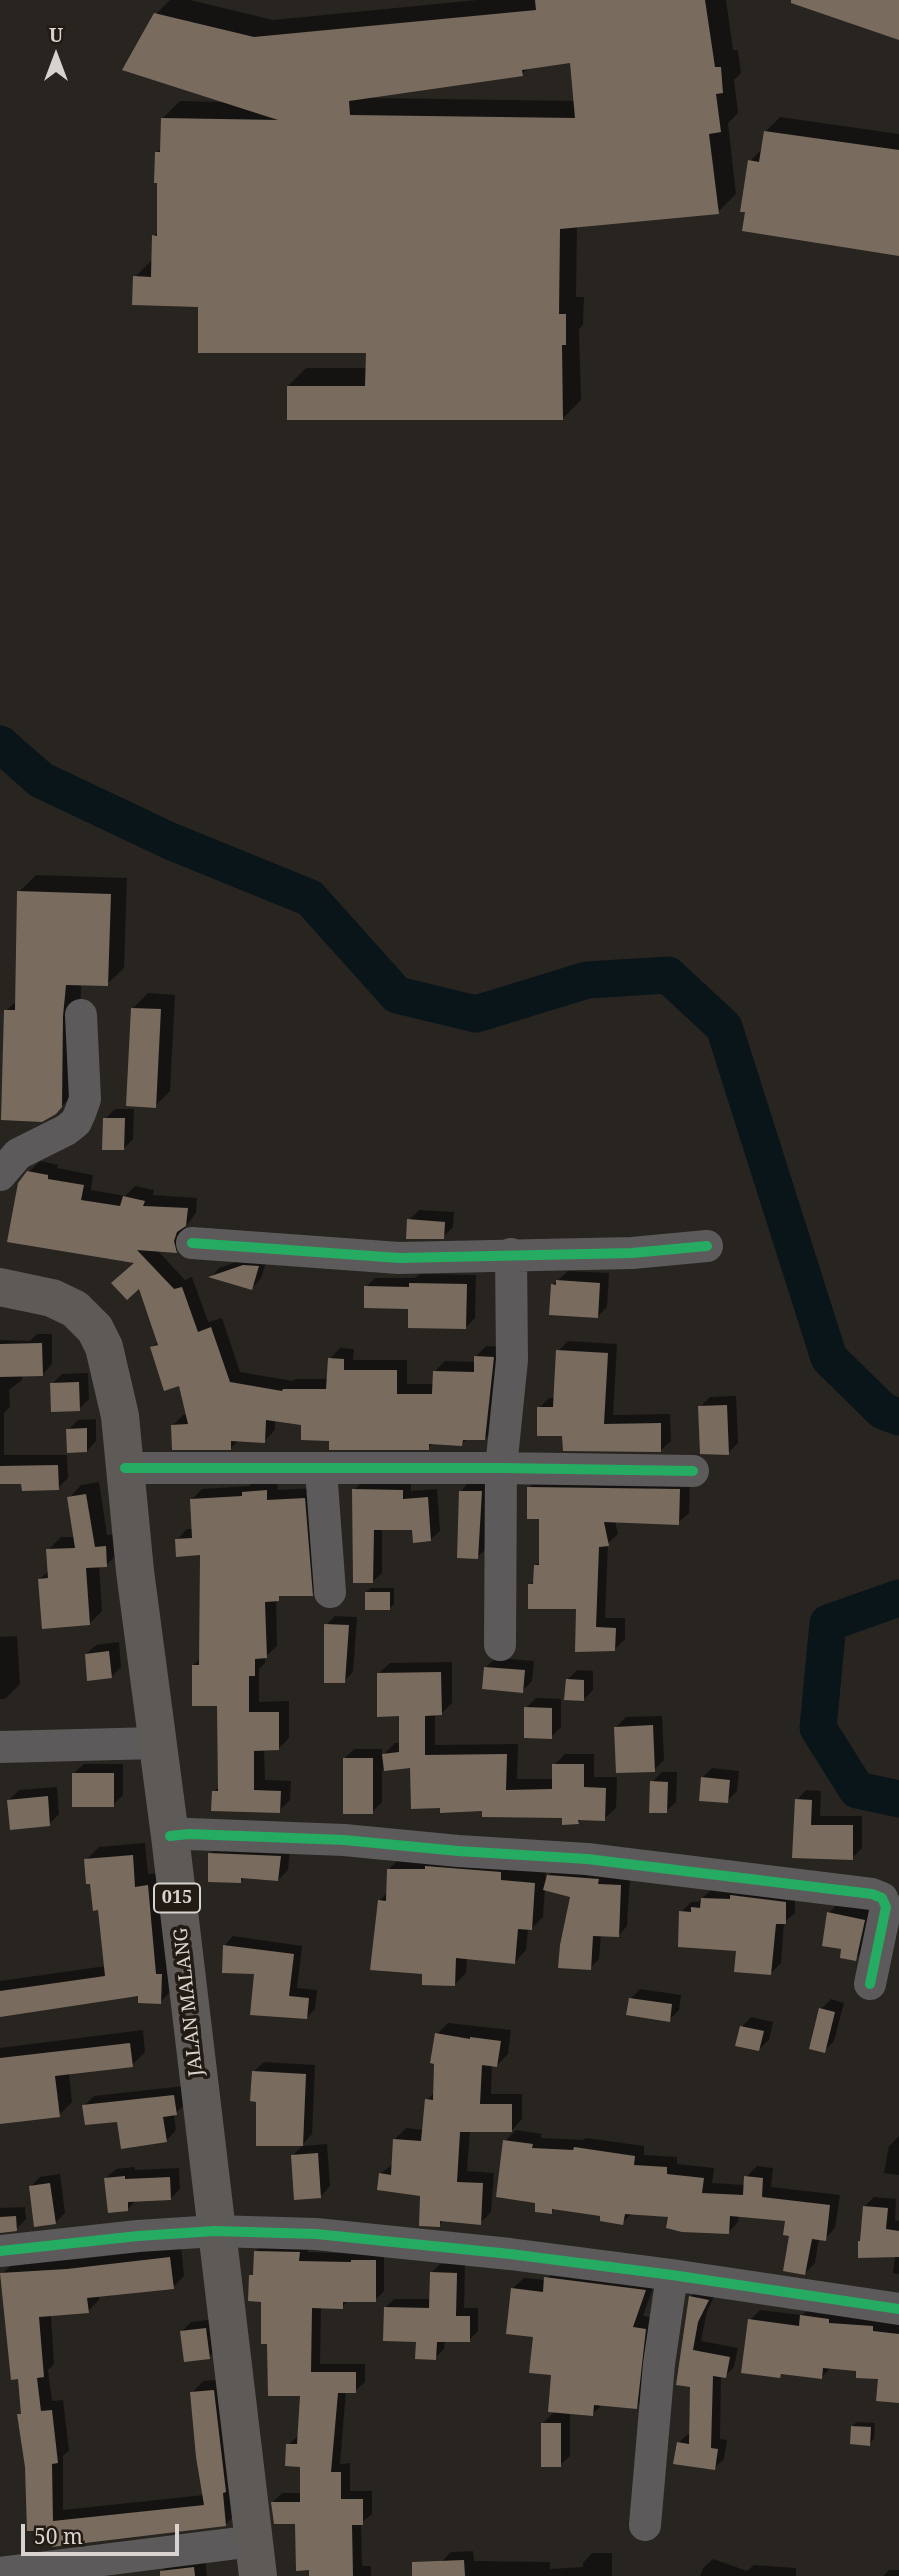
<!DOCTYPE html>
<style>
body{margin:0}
#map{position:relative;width:899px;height:2576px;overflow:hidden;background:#282420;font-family:"Noto Serif",serif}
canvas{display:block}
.north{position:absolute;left:21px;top:21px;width:70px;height:70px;-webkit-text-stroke:5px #221b14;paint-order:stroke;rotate:0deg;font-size:19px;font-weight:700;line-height:28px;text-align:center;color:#d8d3ce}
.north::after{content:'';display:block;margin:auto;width:24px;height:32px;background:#d8d3ce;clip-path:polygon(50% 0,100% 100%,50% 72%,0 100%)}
.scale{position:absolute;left:21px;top:2524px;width:158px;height:32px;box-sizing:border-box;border:4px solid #d8d3ce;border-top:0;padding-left:9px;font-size:21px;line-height:24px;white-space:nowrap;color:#d8d3ce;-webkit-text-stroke:5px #221b14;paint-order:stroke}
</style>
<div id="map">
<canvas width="899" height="2576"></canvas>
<div class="north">U</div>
<div class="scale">50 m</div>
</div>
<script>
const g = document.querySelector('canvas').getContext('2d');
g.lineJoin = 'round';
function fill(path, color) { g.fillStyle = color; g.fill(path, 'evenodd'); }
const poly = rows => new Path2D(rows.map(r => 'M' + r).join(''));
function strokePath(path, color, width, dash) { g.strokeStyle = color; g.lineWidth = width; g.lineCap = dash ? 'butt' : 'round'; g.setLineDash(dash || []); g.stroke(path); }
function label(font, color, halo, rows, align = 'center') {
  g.font = font + ' "Noto Serif",serif'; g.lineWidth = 7; g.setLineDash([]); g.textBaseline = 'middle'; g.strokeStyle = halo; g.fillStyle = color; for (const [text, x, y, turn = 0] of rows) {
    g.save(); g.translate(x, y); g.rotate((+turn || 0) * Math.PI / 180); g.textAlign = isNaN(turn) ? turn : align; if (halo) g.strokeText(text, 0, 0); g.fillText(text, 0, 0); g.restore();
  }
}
fill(poly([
 [170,0,190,0,273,20,477,0,726,0,733,50,738,50,741,73,734,80,738,113,728,123,736,194,718,212,577,225,576,297,584,297,583,325,579,329,581,400,563,418,288,386,306,368,367,368,367,351,200,306,135,277,154,258,154,236,158,232,157,152,162,148,162,119,180,101,222,102,156,14],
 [571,61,575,101,372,98,372,96,522,74,530,67],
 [780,117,899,134,899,254,750,161,763,148,765,132],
 [36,875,127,878,124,968,107,984,81,984,79,1089,55,1113,6,1011,17,1000,19,892],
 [148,993,175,995,170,1091,155,1106,133,1008],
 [115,1109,134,1109,133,1139,123,1149,105,1119],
 [40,1161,58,1165,57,1168,93,1175,91,1190,125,1196,135,1186,154,1190,153,1195,197,1198,196,1213,184,1229,187,1241,176,1251,157,1250,185,1280,192,1277,208,1322,222,1318,240,1372,293,1381,295,1379,329,1379,330,1359,340,1348,354,1349,353,1360,407,1360,407,1384,434,1384,434,1372,445,1361,475,1362,475,1357,486,1346,503,1347,495,1428,485,1439,468,1438,461,1445,433,1443,428,1448,331,1439,303,1423,275,1419,275,1430,264,1441,239,1440,231,1448,173,1425,183,1415,188,1415,181,1384,152,1348,158,1341,137,1261,29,1172],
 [419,1210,454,1212,453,1227,443,1237,409,1220],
 [254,1256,268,1257,261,1278,252,1288,211,1277,219,1268],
 [568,1271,609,1273,607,1307,598,1316,553,1285],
 [420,1274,476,1275,475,1318,466,1327,410,1307,366,1287,375,1278,415,1278],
 [37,1334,52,1334,52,1364,43,1374,22,1374,22,1380,9,1390,10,1407,4,1413,4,1455,67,1455,68,1478,58,1488,23,1482,0,1482,0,1340,30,1341],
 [568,1341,617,1344,613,1415,670,1414,671,1441,661,1450,564,1435,539,1408,549,1398,555,1398,558,1351],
 [88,1373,89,1399,79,1409,52,1384,62,1374],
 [736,1396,738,1443,728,1453,700,1407,710,1397],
 [96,1419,96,1441,87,1451,68,1430,78,1420],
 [539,1477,690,1480,689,1513,678,1523,615,1521,618,1534,608,1543,605,1618,625,1618,625,1639,615,1649,578,1607,530,1585,535,1580,535,1566,541,1561,541,1517,529,1488],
 [277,1480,278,1490,315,1488,323,1584,312,1594,283,1594,276,1599,277,1646,265,1657,265,1663,259,1669,259,1702,289,1701,289,1738,278,1749,264,1749,265,1780,291,1781,290,1800,279,1811,214,1792,220,1786,219,1704,193,1665,201,1658,202,1553,177,1540,187,1529,193,1529,191,1500,202,1489,249,1486,255,1481],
 [363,1481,411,1482,411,1491,437,1489,440,1531,430,1540,413,1528,382,1528,382,1573,372,1582,354,1490],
 [99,1482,107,1535,118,1534,119,1553,106,1565,99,1566,102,1611,89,1624,40,1579,49,1570,48,1550,61,1537,75,1537,69,1498,81,1485],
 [468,1483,489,1484,485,1550,477,1557,461,1491],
 [371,1588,394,1588,394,1604,390,1608,366,1592],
 [335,1616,357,1617,353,1672,344,1681,326,1625],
 [17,1636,20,1684,5,1699,0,1699,0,1637],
 [119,1642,121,1667,111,1677,86,1654,96,1645],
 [496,1658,534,1661,532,1681,522,1691,486,1667],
 [452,1662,452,1703,441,1714,435,1714,435,1745,518,1744,517,1779,554,1779,554,1765,565,1754,594,1754,594,1777,617,1777,616,1808,604,1819,582,1818,578,1823,563,1817,441,1807,412,1766,382,1770,382,1802,372,1812,344,1759,354,1749,382,1749,382,1756,395,1743,401,1743,401,1715,378,1674,390,1663],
 [577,1670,593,1671,593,1690,583,1700,567,1680],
 [536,1698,561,1699,561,1727,551,1737,526,1708],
 [662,1716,664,1760,654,1770,616,1727,626,1717],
 [84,1764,123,1764,123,1795,113,1805,74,1773],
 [712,1768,739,1771,737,1791,727,1801,702,1778],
 [662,1772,677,1772,676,1802,666,1811,652,1782],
 [57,1787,59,1814,49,1824,9,1800,19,1790],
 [806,1790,821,1791,820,1816,862,1816,862,1848,852,1858,794,1857,797,1800],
 [145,1843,148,1874,161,1873,173,1989,160,2002,140,1994,0,2015,0,1981,106,1966,100,1908,86,1860,99,1847],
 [220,1844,290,1847,288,1870,278,1880,245,1876,240,1881,210,1854],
 [400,1858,546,1872,545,1879,558,1866,630,1877,627,1926,618,1936,601,1935,599,1959,590,1968,572,1895,545,1889,543,1917,531,1929,528,1928,526,1950,515,1962,467,1957,466,1973,454,1985,424,1973,379,1901,388,1892,389,1869],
 [712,1889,795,1893,795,1913,784,1922,781,1963,771,1973,681,1912,691,1902,698,1902],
 [838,1903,873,1910,865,1950,855,1959,843,1947,829,1913],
 [233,1936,302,1946,297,1988,317,1990,315,2009,306,2018,225,1945],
 [640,1989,681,1995,679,2010,669,2020,631,1998],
 [831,1999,844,2003,834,2041,824,2051,821,2009],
 [751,2017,773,2022,769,2040,759,2049,742,2027],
 [448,2023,511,2030,508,2054,497,2065,492,2065,491,2094,522,2094,522,2119,512,2130,515,2130,470,2130,467,2171,494,2173,491,2212,480,2223,444,2220,439,2225,422,2194,380,2174,394,2163,395,2139,406,2128,424,2130,427,2100,435,2092,437,2034],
 [143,2030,145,2052,132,2065,69,2073,72,2102,59,2115,0,2123,0,2048],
 [264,2062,315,2065,312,2134,303,2144,258,2100,254,2071],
 [184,2086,186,2104,174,2114,176,2130,167,2140,84,2106,94,2096],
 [516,2130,542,2134,541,2138,583,2140,586,2138,644,2146,644,2155,677,2157,677,2164,714,2168,712,2183,745,2185,746,2177,757,2166,773,2168,771,2187,840,2195,835,2228,825,2239,819,2238,815,2263,805,2273,787,2219,739,2215,738,2222,728,2233,670,2215,632,2213,622,2223,602,2215,555,2208,551,2212,537,2201,505,2141],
 [899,2136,899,2175,884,2173,889,2146],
 [327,2144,330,2186,321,2196,292,2156,302,2146],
 [134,2167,135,2170,179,2168,180,2189,170,2199,136,2200,128,2209,106,2178,116,2169],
 [60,2174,65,2213,55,2223,30,2187,40,2177],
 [874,2197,896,2199,895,2220,899,2221,899,2274,893,2273,895,2256,859,2241,862,2238,864,2207],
 [25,2207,26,2219,16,2229,0,2231,0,2208],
 [265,2242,308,2244,308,2252,360,2254,384,2251,384,2291,375,2300,349,2300,342,2307,321,2306,320,2364,365,2364,365,2382,355,2391,346,2391,340,2464,350,2463,350,2491,372,2491,372,2514,361,2523,362,2566,371,2566,371,2576,311,2576,311,2568,297,2523,273,2502,282,2493,302,2493,302,2465,288,2445,299,2435,302,2394,269,2342,263,2300,251,2276,255,2272,256,2251],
 [181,2247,184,2276,173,2287,99,2295,99,2300,88,2311,51,2315,54,2364,48,2370,52,2401,63,2400,69,2450,63,2456,63,2510,204,2495,192,2393,203,2381,225,2379,237,2513,226,2524,52,2529,26,2467,19,2415,23,2411,19,2377,2,2274,13,2263,80,2259],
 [440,2264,465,2264,464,2308,478,2308,478,2331,469,2340,445,2340,444,2349,435,2358,385,2308,394,2299,431,2299,431,2273],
 [558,2266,656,2279,643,2316,656,2318,648,2396,636,2407,603,2404,592,2414,570,2413,570,2456,560,2465,543,2423,555,2411,553,2374,512,2289,524,2278,546,2280],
 [700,2288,717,2291,707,2311,701,2341,738,2348,734,2367,725,2376,721,2375,720,2439,727,2440,724,2459,714,2468,678,2443,688,2434,691,2434,690,2297],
 [812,2306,899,2323,899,2401,880,2377,858,2370,831,2367,822,2377,784,2372,780,2376,750,2320,760,2310,802,2315],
 [216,2319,219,2347,209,2357,181,2332,191,2322],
 [857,2422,875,2423,874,2439,869,2444,852,2426],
 [473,2551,474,2561,550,2562,550,2569,583,2567,583,2563,592,2553,612,2553,612,2576,442,2576,441,2562,451,2552],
 [205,2557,207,2576,162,2576,161,2572,173,2561],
 [713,2559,747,2571,754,2565,796,2568,796,2576,700,2576,703,2568],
 [889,2570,899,2570,899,2576,883,2576]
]), '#0007');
strokePath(poly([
 [0,744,41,780,170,841,310,898,397,995,476,1014,587,980,668,975,724,1027,829,1358,883,1411,899,1417],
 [899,1598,828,1623,818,1728,857,1790,899,1799]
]), '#0a1519', 37);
fill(poly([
 [535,0,705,0,715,67,721,67,723,93,716,94,721,132,709,134,719,214,560,229,559,314,566,314,566,345,562,345,563,420,287,420,287,386,365,386,366,353,198,353,198,307,132,305,133,276,151,277,152,235,157,236,157,183,154,183,155,152,160,152,161,118,278,120,122,70,154,13,254,37,536,10],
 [570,63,575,118,350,115,349,101,523,76,522,70],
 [791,0,899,0,899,40,791,3],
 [764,131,899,150,899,256,742,231,745,212,740,212,748,160,759,162],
 [17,891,111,894,108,986,66,985,63,1016,62,1107,56,1114,42,1122,1,1120,4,1010,15,1010],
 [131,1008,161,1009,156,1108,126,1106],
 [103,1118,125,1118,124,1150,102,1150],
 [27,1171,48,1175,48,1179,84,1185,81,1200,120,1206,123,1196,145,1201,143,1206,188,1208,186,1226,177,1232,174,1241,177,1253,137,1250,174,1289,182,1287,198,1332,211,1327,230,1382,282,1391,283,1389,326,1389,328,1358,344,1359,344,1370,397,1370,397,1394,432,1394,433,1371,474,1372,474,1356,494,1357,485,1440,463,1440,462,1446,429,1444,429,1450,329,1450,329,1441,301,1440,301,1425,266,1420,265,1443,231,1441,231,1450,172,1450,171,1425,188,1424,179,1386,164,1391,150,1347,158,1345,139,1289,127,1300,111,1283,134,1263,7,1242,18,1183],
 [407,1219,445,1222,444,1239,406,1239],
 [243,1265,259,1266,252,1290,208,1277],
 [556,1280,600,1283,598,1318,549,1315,551,1284,556,1285],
 [409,1283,467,1284,466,1329,408,1328,408,1309,364,1308,364,1286,409,1287],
 [42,1343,43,1376,0,1377,0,1344],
 [556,1350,608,1353,604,1424,661,1423,661,1452,563,1451,562,1436,537,1436,537,1407,553,1407],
 [79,1382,80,1411,51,1412,50,1383],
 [727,1405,729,1455,700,1454,698,1406],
 [87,1428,87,1452,67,1453,66,1429],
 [58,1465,59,1490,22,1491,21,1484,0,1484,0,1466],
 [527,1487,680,1489,679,1525,604,1522,609,1546,599,1547,596,1627,616,1628,615,1651,575,1652,576,1609,528,1609,528,1584,533,1584,534,1565,539,1565,539,1519,527,1519],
 [352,1489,403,1490,403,1499,428,1497,431,1541,413,1543,412,1530,374,1530,373,1583,353,1583],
 [267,1490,267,1500,305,1498,313,1596,279,1596,279,1601,265,1602,267,1658,255,1659,255,1676,249,1676,249,1712,279,1712,279,1750,254,1751,254,1790,281,1791,280,1813,211,1811,212,1791,218,1791,217,1706,192,1706,192,1665,199,1665,200,1555,176,1557,175,1539,192,1538,190,1499,242,1496,242,1492],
 [459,1491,482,1491,478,1559,457,1558],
 [86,1494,95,1547,106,1546,107,1567,86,1568,90,1625,42,1629,38,1579,48,1578,46,1549,75,1548,67,1497],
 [365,1592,390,1592,390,1610,365,1610],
 [324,1624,349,1625,345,1683,324,1683],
 [109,1651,112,1678,87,1681,85,1654],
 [484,1667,525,1670,523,1693,482,1689],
 [441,1672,442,1715,425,1716,425,1755,507,1754,506,1790,552,1789,552,1764,584,1764,584,1787,606,1788,605,1821,578,1820,579,1824,562,1825,562,1818,482,1817,482,1811,440,1813,440,1808,411,1809,410,1768,384,1771,382,1754,399,1752,399,1716,377,1717,377,1673],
 [566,1679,584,1680,584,1701,564,1700],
 [524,1707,552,1708,552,1739,524,1738],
 [653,1725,655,1772,616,1773,614,1727],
 [343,1758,373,1758,373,1814,343,1814],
 [72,1773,114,1773,114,1807,72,1807],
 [701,1777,730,1780,728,1803,699,1801],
 [650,1781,668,1782,667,1813,649,1813],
 [48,1796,50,1826,10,1830,7,1800],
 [795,1799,812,1800,811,1825,853,1825,853,1860,792,1858],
 [208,1853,281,1856,278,1881,241,1878,241,1883,208,1882],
 [133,1855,135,1887,148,1885,156,1974,162,1974,161,2004,138,2003,138,1996,0,2017,0,1991,105,1976,98,1910,93,1911,90,1884,86,1884,84,1859],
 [425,1866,501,1872,501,1880,535,1883,532,1930,518,1929,515,1964,456,1958,455,1986,422,1985,422,1974,370,1970,378,1900,386,1901,387,1869,425,1869],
 [547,1875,599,1879,598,1884,621,1885,619,1937,593,1936,591,1970,558,1968,560,1945,570,1897,543,1890],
 [730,1895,786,1902,786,1924,776,1924,771,1975,734,1972,736,1951,678,1947,679,1911,691,1912,691,1907,700,1908,701,1898,730,1899],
 [827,1912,865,1920,856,1961,840,1958,841,1949,822,1946],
 [223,1945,294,1954,289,1996,309,1998,307,2019,250,2015,254,1974,222,1973],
 [629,1998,672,2004,670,2022,626,2015],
 [819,2008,835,2012,825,2053,809,2049],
 [740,2026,764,2031,759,2051,735,2046],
 [435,2033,470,2039,470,2037,501,2041,497,2067,482,2065,480,2104,512,2104,512,2132,460,2132,457,2182,483,2183,481,2225,440,2221,440,2227,419,2226,420,2196,377,2190,379,2173,391,2175,393,2139,421,2141,425,2099,433,2100,434,2064,430,2063],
 [130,2043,133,2067,55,2076,60,2117,0,2124,0,2058],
 [252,2071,306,2074,303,2146,256,2146,256,2102,250,2101],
 [174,2095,177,2115,163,2117,167,2142,121,2149,117,2122,85,2125,82,2105],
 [503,2140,533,2144,532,2148,573,2150,574,2147,635,2156,634,2165,667,2167,667,2174,704,2178,702,2193,743,2195,744,2176,763,2178,762,2197,830,2205,826,2241,812,2239,805,2275,783,2271,789,2236,783,2235,785,2221,730,2216,729,2234,682,2232,666,2228,668,2217,625,2214,623,2225,600,2221,600,2216,552,2209,552,2214,535,2212,535,2203,496,2197],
 [318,2153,321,2198,294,2200,291,2155],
 [125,2176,125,2179,170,2177,171,2200,128,2202,128,2211,108,2213,104,2178],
 [50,2183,56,2224,34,2227,29,2186],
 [863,2206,888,2208,886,2229,899,2231,899,2257,858,2258,858,2241,860,2241],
 [16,2216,17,2231,0,2233,0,2217],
 [254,2251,300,2252,299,2261,351,2262,351,2260,376,2260,376,2302,343,2302,343,2309,312,2308,311,2372,356,2372,356,2393,338,2393,331,2472,341,2472,341,2499,363,2499,363,2525,352,2525,353,2576,309,2576,309,2570,296,2571,295,2524,274,2524,271,2502,300,2502,300,2467,285,2466,286,2444,297,2444,300,2396,268,2396,267,2344,261,2344,261,2302,248,2301,249,2275,253,2275],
 [170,2257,174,2289,87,2298,89,2313,39,2317,44,2377,37,2378,41,2411,52,2410,58,2463,52,2464,53,2521,204,2505,196,2457,190,2392,214,2390,226,2492,223,2493,226,2526,52,2547,50,2531,27,2531,25,2467,17,2414,21,2414,18,2379,11,2380,0,2273,67,2269],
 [430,2272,457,2273,456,2316,470,2316,470,2342,437,2342,436,2360,415,2359,416,2342,383,2341,384,2307,429,2308],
 [544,2277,646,2290,633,2327,646,2329,637,2409,594,2405,593,2416,548,2412,551,2375,529,2373,533,2337,506,2334,511,2288,543,2292],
 [689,2296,709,2300,698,2322,693,2350,730,2357,726,2378,713,2376,711,2448,718,2449,715,2470,673,2464,677,2442,689,2444,690,2387,676,2385],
 [800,2315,829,2319,829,2323,873,2326,873,2331,899,2334,899,2403,876,2401,878,2379,856,2378,856,2371,823,2368,822,2379,781,2374,780,2378,741,2373,748,2319,799,2326],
 [206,2328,210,2359,184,2362,180,2331],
 [541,2423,561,2423,561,2467,541,2467],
 [851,2426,871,2427,870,2446,850,2444],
 [464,2560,465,2576,412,2576,412,2562],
 [194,2567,195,2576,160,2576,160,2571]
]), '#796c5f');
strokePath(poly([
 [0,1175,18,1154,66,1130,76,1122,80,1113,85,1099,81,1015],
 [192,1243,399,1258,632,1253,707,1246],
 [125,1468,501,1468,693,1471],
 [321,1470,330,1592],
 [500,1645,501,1468,512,1360,511,1254],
 [0,1747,157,1743],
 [170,1836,189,1834,344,1840,458,1851,587,1859,872,1894,882,1898,886,1907,870,1984],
 [0,2251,138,2236,215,2231,316,2234,510,2254,672,2275,899,2309],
 [645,2525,659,2364,672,2275],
 [0,2573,254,2541]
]), '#5c5a5a', 32);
strokePath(poly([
 [0,1287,52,1298,75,1309,95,1329,104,1347,120,1416,135,1571,170,1836,258,2576]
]), '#5d5a58', 38);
strokePath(poly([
 [192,1243,399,1258,632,1253,707,1246],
 [125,1468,501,1468,693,1471],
 [170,1836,189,1834,344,1840,458,1851,587,1859,872,1894,882,1898,886,1907,870,1984],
 [0,2251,138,2236,215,2231,316,2234,510,2254,672,2275,899,2309]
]), '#26ab63', 10);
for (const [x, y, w] of [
 [177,1898,46]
]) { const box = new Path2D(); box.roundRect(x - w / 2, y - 14.5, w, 29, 5); g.fillStyle = '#221b14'; g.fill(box); strokePath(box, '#d8d3ce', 2); }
label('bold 18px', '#d8d3ce', null, [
 ["015",177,1898]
]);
label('19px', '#d8d3ce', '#221b14', [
 ["JALAN MALANG",189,2002,-96]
]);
</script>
